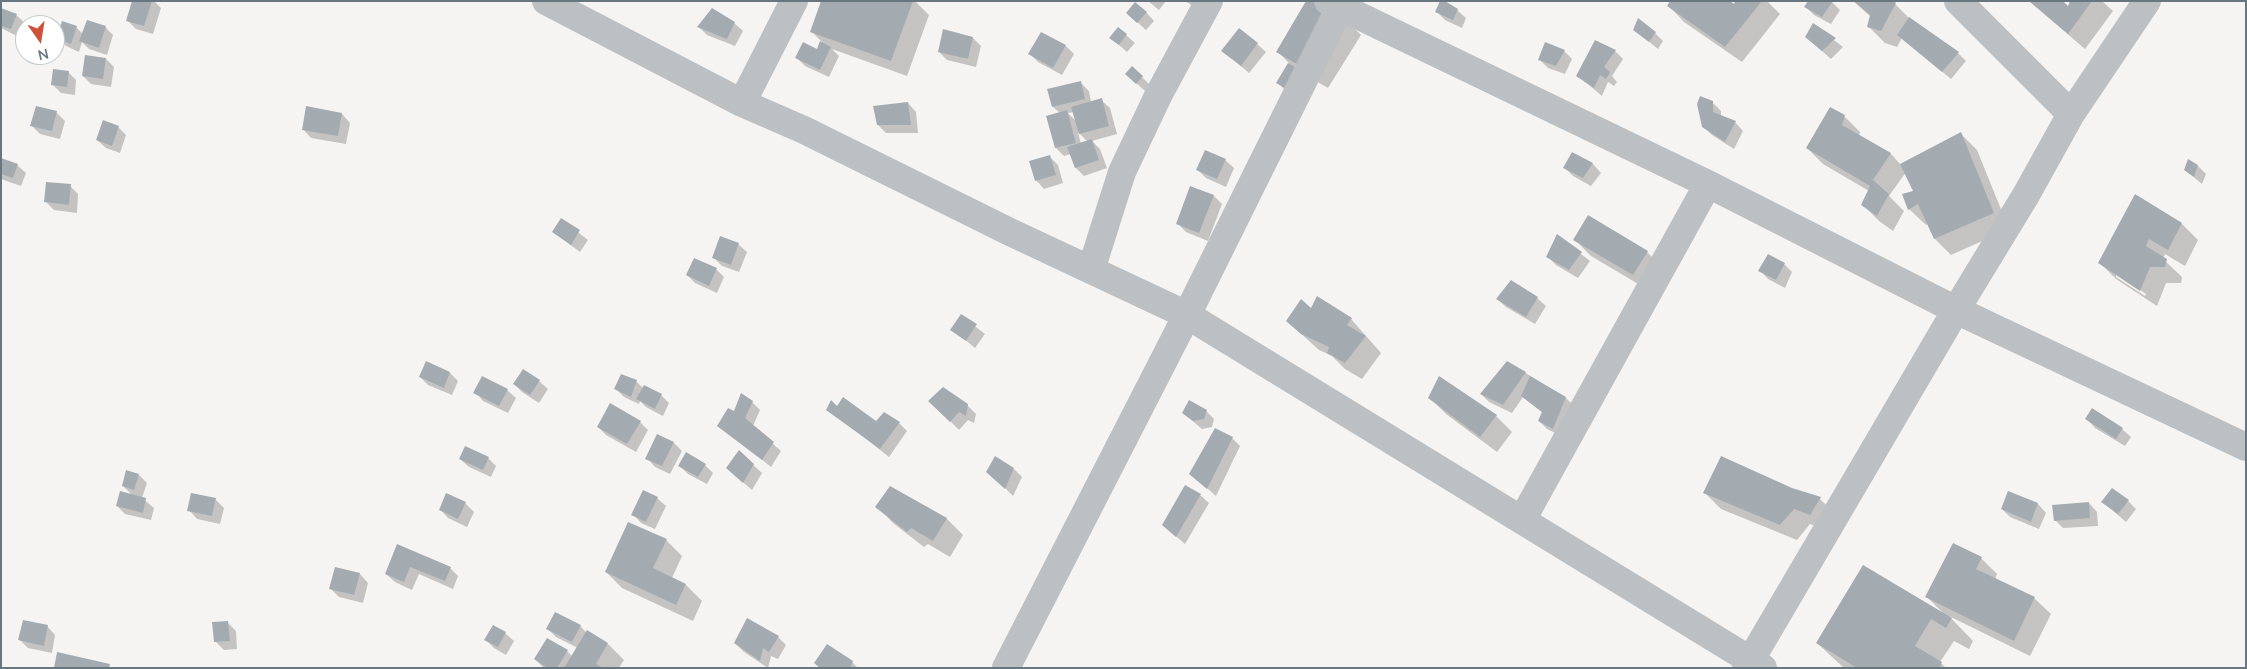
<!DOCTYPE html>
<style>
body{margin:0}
#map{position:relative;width:2247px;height:669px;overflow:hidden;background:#f5f4f2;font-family:"Nunito Sans",sans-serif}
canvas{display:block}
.frame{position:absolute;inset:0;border:2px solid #67767f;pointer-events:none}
.north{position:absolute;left:15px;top:15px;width:50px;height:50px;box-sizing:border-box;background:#fff;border:1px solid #c2c8cc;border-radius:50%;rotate:167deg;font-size:14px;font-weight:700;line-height:20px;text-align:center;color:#67767f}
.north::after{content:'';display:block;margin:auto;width:18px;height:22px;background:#ce5039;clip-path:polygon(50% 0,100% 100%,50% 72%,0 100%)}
</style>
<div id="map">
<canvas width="2247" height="669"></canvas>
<div class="frame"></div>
<div class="north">N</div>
</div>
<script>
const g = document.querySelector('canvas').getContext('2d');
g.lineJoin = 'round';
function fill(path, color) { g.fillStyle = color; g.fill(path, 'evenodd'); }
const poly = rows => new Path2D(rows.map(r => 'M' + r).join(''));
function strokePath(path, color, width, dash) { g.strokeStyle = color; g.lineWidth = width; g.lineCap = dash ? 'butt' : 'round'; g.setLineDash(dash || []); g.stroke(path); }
fill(poly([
 [133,1,154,1,161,8,153,34,136,29,128,21],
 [823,1,915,1,929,15,907,76,832,49,839,56,829,77,805,66,797,58,817,50,822,42,812,32],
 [1148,1,1166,1,1159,10],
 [1185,1,1203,1,1197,9],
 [1737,1,1767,1,1780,14,1742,62,1684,22,1668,5,1734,6],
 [1831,1,1840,10,1831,24,1814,15,1806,7],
 [1853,1,1892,1,1911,20,1958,53,1966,61,1951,79,1902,38,1897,47,1885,43,1869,27,1871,17],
 [2029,1,2061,1,2068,8,2072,1,2102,1,2113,11,2085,49],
 [1,10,16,15,25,23,19,37,1,28],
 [1457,10,1466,18,1462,28,1445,20,1437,12],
 [1146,12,1154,21,1146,30,1136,21],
 [1345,19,1361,35,1328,88,1304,74,1286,91,1278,83,1289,63,1277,51],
 [734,23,743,31,735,46,707,35,699,27],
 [1814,25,1843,47,1831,59,1806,37],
 [76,27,83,34,105,27,113,35,107,55,89,49,82,42,79,52,66,46,58,38],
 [1118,28,1135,43,1127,52,1111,38],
 [1635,30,1655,33,1663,41,1658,49],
 [1041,33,1066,46,1074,54,1062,75,1038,62,1030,54],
 [973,38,981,46,976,67,947,60,939,52],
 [1257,44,1266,52,1249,73,1222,50],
 [1564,51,1572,59,1565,74,1548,68,1540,60],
 [1615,51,1623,59,1612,76,1617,82,1614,86,1608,82,1602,96,1577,75],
 [106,59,114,67,111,87,91,84,83,76],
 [68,72,76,80,75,95,61,93,53,85],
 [1142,77,1150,85,1145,91,1135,82],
 [1080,82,1089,91,1091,102,1101,100,1110,108,1117,134,1092,141,1100,149,1107,168,1084,176,1076,168,1071,154,1064,156,1056,148,1060,113,1053,107],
 [1074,112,1077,122,1068,113],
 [1078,132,1088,142,1081,144],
 [1712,102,1721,111,1721,117,1735,122,1743,131,1734,149,1712,135,1703,126],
 [908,103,916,112,918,133,886,133,878,125],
 [56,112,65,121,60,139,40,134,32,126],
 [342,114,350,123,346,144,311,138,303,129],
 [1844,116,1860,132,1859,136,1891,154,1901,165,1961,134,1977,150,2009,229,1951,255,1935,239,1928,224,1926,225,1909,209,1904,195,1915,192,1906,172,1889,196,1904,211,1893,231,1879,221,1863,205,1869,191,1823,164,1807,148],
 [118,127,126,135,120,153,106,148,97,140],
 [1572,154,1593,164,1601,173,1591,186,1573,176,1565,168],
 [1050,157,1058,165,1063,183,1044,189,1036,180],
 [1,160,17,165,26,173,21,186,1,179],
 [1225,160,1234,168,1226,187,1206,178,1198,170],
 [2198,166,2206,174,2202,184,2185,170],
 [70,186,78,194,77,213,54,210,46,202],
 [1214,196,1222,204,1208,241,1186,232,1178,224],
 [2136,196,2182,224,2198,240,2185,266,2165,254,2163,259,2182,277,2181,283,2166,283,2157,306,2116,279,2100,263],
 [2116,274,2146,294,2145,296,2116,277],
 [562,220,588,240,580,252,553,232],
 [1558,236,1590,261,1578,278,1556,265,1548,257],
 [1575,240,1647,252,1663,268,1650,291,1591,256],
 [738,244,747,252,739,272,722,266,714,258],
 [1784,264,1792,272,1785,288,1768,279,1760,270],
 [716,269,724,277,717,293,695,283,687,275],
 [1537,298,1546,306,1535,324,1506,307,1497,299],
 [1312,310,1351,319,1381,353,1362,379,1345,369,1332,356,1319,350,1287,321],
 [962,316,985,334,975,348,952,329],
 [1508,362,1566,398,1574,406,1561,436,1547,429,1539,421,1543,413,1523,397,1512,413,1489,402,1481,394],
 [427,363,450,373,458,381,452,395,428,385,420,377],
 [1439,378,1496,416,1512,432,1497,452,1446,414,1430,398],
 [539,381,548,389,539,403,522,392,514,384],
 [636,381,643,388,661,395,669,403,663,416,646,407,640,401,639,404,624,397,616,389],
 [507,390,516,398,508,413,483,401,475,392],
 [930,401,967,405,976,414,974,423,968,420,959,430],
 [752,402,760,410,753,426,781,451,771,467,719,425,734,412],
 [837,408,876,423,899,423,907,431,889,457,828,409],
 [1206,411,1214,419,1212,427,1202,429,1183,413],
 [2087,419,2122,429,2131,437,2125,446,2095,428],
 [640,422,648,430,636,452,606,435,598,427],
 [657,436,674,443,682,451,670,474,655,467,647,458],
 [1232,438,1240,446,1216,496,1191,474],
 [739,452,762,473,752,490,736,476],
 [488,458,496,466,491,477,469,467,460,459],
 [705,465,713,473,707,484,688,474,680,466],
 [1014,469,1022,477,1013,496,988,471],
 [139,475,147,483,142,498,154,508,151,520,125,514,117,506,133,496,123,486],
 [890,488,947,519,963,535,950,557,928,544,924,547,893,523,877,506],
 [1791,489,1820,499,1836,515,1826,530,1810,524,1797,540,1721,509,1705,493],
 [2009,492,2038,504,2046,513,2039,529,2010,517,2002,509],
 [447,494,466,504,474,512,467,527,448,518,440,509],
 [1200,495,1209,503,1185,544,1172,533],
 [657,498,666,506,655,529,641,523,633,514],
 [215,499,224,508,220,524,197,519,189,510],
 [2128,501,2136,509,2126,522,2103,502],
 [2089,503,2097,512,2098,526,2063,528,2055,520],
 [666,540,682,556,672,578,686,585,702,601,693,621,622,588,606,572],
 [398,546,450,568,458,576,453,589,419,574,412,590,395,582,386,574],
 [1981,558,1997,574,1995,579,2034,598,2051,614,2030,656,1949,616,1973,641,1969,649,1954,641,1940,662,1946,668,1844,668,1817,643,1942,612,1927,597],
 [336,568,360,574,368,583,363,603,339,597,331,589],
 [228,623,236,631,237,649,224,650,216,642],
 [47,626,55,635,52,653,28,648,19,639],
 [580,626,587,633,608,644,624,660,619,668,544,668,535,659,567,651,573,657,578,648,556,637,548,629],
 [493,627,505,633,514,641,506,655,494,648,486,640],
 [778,637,786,645,778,659,771,656,768,668,744,652,735,643],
 [852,662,858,668,821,668]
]), '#0003');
fill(poly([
 [132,1,152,1,144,26,126,21],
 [821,1,913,1,891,61,810,32],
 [1306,1,1318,1,1345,18,1312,73,1276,52],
 [1440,1,1445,1,1458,9,1453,20,1435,12],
 [1670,1,1730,1,1734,4,1735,1,1762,1,1725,47,1667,6],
 [1808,1,1833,1,1822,17,1804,7],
 [1854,1,1894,1,1896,3,1881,31,1867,27,1870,15],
 [2029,1,2063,1,2068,6,2070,1,2092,1,2068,34],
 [1135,2,1147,12,1137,23,1126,13],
 [1,8,17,14,11,29,1,26],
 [712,8,735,22,727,39,697,27],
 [1909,17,1959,52,1942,72,1897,35],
 [1638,18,1656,32,1649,42,1633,30],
 [87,20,106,26,99,48,79,41],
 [62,21,77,26,71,44,56,38],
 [1813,23,1836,38,1822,51,1805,37],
 [1118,27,1127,34,1119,45,1109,38],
 [1239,28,1258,43,1241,66,1221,51],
 [943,29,973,37,968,59,938,52],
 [1041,32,1066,45,1053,68,1028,54],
 [1595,40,1616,50,1604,67,1610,72,1606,79,1600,75,1594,88,1576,76],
 [820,41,831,47,820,70,795,58,803,42,817,49],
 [1545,42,1565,50,1556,66,1538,60],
 [85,55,106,58,103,79,82,76],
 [1288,63,1303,72,1292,92,1276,83],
 [1132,66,1143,76,1136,84,1125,74],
 [53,69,69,71,67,87,51,85],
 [1081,81,1085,99,1052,107,1047,89],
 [1700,96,1713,101,1713,112,1736,121,1725,142,1702,127,1697,104],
 [1102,98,1109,126,1079,134,1071,107],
 [908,102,911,125,877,125,873,106],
 [36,106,57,111,52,131,30,126],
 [306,106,342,113,338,136,302,130],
 [1830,107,1845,115,1842,125,1891,153,1873,180,1889,194,1877,216,1861,205,1870,186,1806,148],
 [1067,110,1076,143,1055,148,1046,116],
 [103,120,119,126,112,146,96,140],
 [1961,132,1994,213,1934,239,1918,204,1908,210,1902,194,1913,191,1900,164],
 [1092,139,1099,160,1075,168,1067,147],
 [1205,150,1226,159,1217,179,1196,170],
 [1572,152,1593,163,1583,178,1563,168],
 [1050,155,1056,175,1035,181,1029,161],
 [1,158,18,164,13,178,1,174],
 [2188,159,2198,165,2194,177,2184,170],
 [46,182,71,184,69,205,44,202],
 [1190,186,1214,195,1199,233,1176,224],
 [2135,194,2182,223,2168,250,2149,239,2146,246,2167,259,2165,267,2150,267,2140,291,2098,263],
 [1588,215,1648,251,1633,275,1573,240],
 [561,218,580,230,571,245,552,232],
 [1557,234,1582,252,1569,270,1546,257],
 [720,236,739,243,731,265,712,258],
 [1768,254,1785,263,1776,280,1758,271],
 [694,258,717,268,709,286,686,275],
 [1511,280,1538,297,1526,317,1496,299],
 [1317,296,1352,318,1347,325,1366,336,1345,363,1327,353,1329,347,1301,334,1286,321,1301,299,1311,308],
 [961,314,977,324,966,341,950,330],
 [426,361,450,372,444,388,419,377],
 [1507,361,1526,372,1503,405,1480,394],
 [523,369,540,380,530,395,513,384],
 [621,374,637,380,631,397,614,389],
 [482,376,508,389,499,406,473,393],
 [1439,376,1497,415,1480,437,1428,398],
 [1530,376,1566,397,1553,429,1538,421,1542,412,1521,396],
 [644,385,662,394,655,409,636,399],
 [943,387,968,404,966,416,959,412,950,422,928,401],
 [741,393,753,401,745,418,774,442,762,460,717,426,728,408,734,411],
 [843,397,876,421,884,412,900,422,880,449,826,410,831,400,837,406],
 [1189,400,1207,410,1204,419,1193,421,1182,413],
 [610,403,641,421,627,444,597,427],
 [2092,408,2123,428,2116,439,2085,419],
 [1215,428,1233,437,1207,489,1189,474],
 [657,434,674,442,662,466,645,459],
 [465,446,489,457,483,470,459,459],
 [739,450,754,464,743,483,726,468],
 [686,452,706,464,698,477,678,466],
 [995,456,1014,468,1005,489,986,472],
 [1721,456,1792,488,1821,497,1810,515,1794,509,1780,525,1703,493],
 [126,470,139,474,134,490,122,486],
 [1185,485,1201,494,1176,537,1162,525],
 [890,486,947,518,933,541,911,528,907,532,875,507],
 [2112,488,2129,500,2118,514,2101,502],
 [643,490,658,497,646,522,631,515],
 [120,491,146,498,143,513,116,506],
 [2008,491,2038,503,2031,522,2001,509],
 [191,493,216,498,212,516,187,511],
 [446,493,466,502,458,519,439,510],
 [2089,502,2090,518,2054,521,2052,505],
 [628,522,667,539,653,568,686,584,676,605,605,572],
 [1953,543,1982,557,1976,569,2035,597,2014,641,1925,597],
 [397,544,451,567,445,581,410,567,404,582,385,574],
 [1863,565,1952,618,1946,628,1931,619,1915,646,1942,662,1939,668,1857,668,1816,643],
 [335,567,360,573,354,595,329,589],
 [555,612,581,625,572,642,546,629],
 [747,618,779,636,769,652,763,648,760,661,734,643],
 [23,620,48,625,44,646,18,640],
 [228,621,230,641,214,642,212,622],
 [493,625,506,632,498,647,484,640],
 [587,630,608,643,596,664,603,668,564,668],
 [547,638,568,650,557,668,547,668,534,659],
 [827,644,853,661,850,668,820,668,814,663],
 [57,652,110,664,109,668,54,668]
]), '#a4abb0');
strokePath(poly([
 [546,1,742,103,804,130,1010,232,1187,315,1763,668],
 [1328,1,1708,184,1956,310,2246,447],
 [1958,1,2071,114],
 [742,103,794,1],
 [1091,270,1122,172,1158,96,1209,1],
 [1522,520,1708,184],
 [1006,668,1187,315,1343,1],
 [1746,668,1956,310,2026,195,2071,114,2147,1]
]), '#bcc0c3', 28);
</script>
